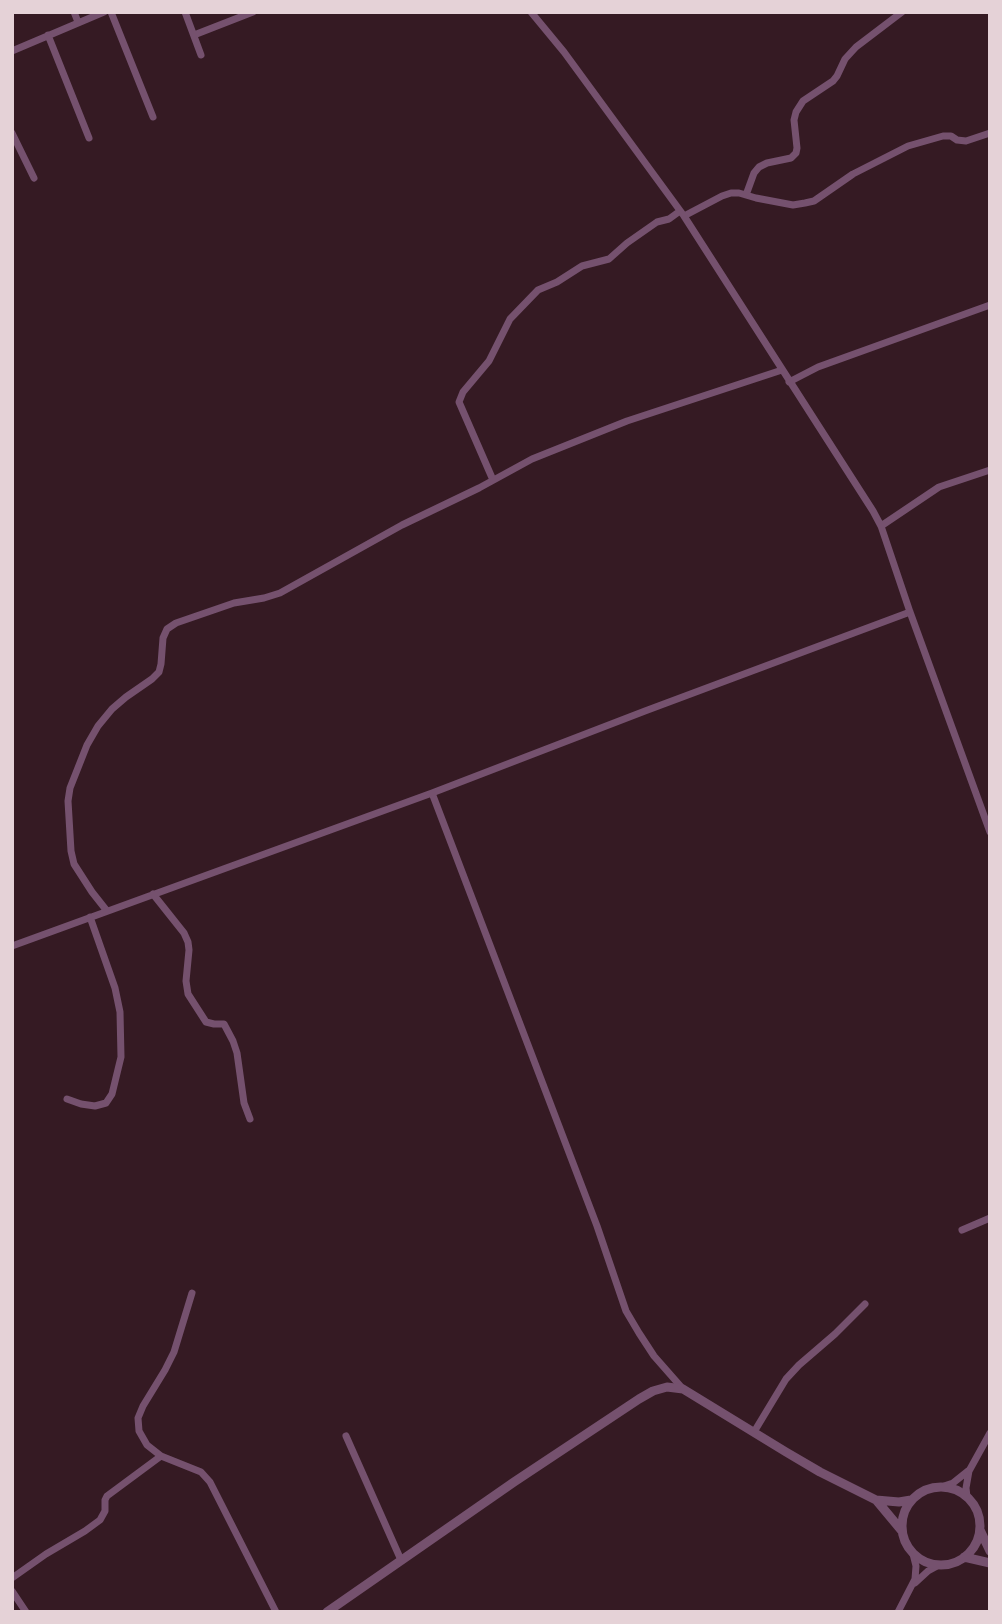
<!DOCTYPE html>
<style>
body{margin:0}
#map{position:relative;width:1002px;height:1624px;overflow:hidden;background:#351a23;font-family:"PT Sans",sans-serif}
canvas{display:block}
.frame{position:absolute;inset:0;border:14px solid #e5d2d7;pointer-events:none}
</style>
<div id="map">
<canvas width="1002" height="1624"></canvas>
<div class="frame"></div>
</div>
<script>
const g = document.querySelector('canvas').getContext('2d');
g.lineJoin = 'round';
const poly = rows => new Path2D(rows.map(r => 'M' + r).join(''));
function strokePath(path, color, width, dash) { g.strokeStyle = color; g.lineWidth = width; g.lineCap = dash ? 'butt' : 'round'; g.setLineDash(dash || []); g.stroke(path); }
strokePath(poly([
 [74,12,78,22],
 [111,12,153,117],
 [185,12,201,55],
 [531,12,564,52,684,216,873,511,881,526,910,612,990,832],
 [48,35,89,138],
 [194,35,253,12],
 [12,51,104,12],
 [12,133,34,178],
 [746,195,754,173,759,167,767,163,791,158,796,153,797,148,794,120,796,112,803,101,833,81,837,76,845,59,856,47,902,12],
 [684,216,722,196,731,193,739,193,756,198,793,205,805,203,814,201,853,174,908,146,943,136,951,136,957,140,966,141,990,133],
 [789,382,818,367,990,305],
 [493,480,459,402,463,392,489,361,510,319,538,290,557,282,582,266,609,259,627,243,657,222,669,219,680,211],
 [881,526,939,487,990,470],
 [432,793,597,1226,626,1311,639,1333,654,1356,683,1389],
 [153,894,184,933,188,942,189,950,186,981,188,994,206,1022,214,1024,224,1024,233,1041,237,1053,244,1103,250,1119],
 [107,911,92,892,74,864,71,851,68,801,70,788,87,745,98,726,112,709,126,697,152,679,159,672,161,664,163,638,167,629,176,623,234,603,264,598,280,593,402,525,479,488,532,459,627,421,782,370],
 [12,946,432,793,645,711,910,612],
 [67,1099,81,1104,95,1106,106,1103,112,1094,121,1057,120,1012,115,988,90,917],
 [962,1230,990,1218],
 [192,1293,174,1352,165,1370,143,1406,138,1418,139,1431,147,1445,161,1456,201,1472,210,1482,276,1612],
 [754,1432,786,1379,799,1365,835,1334,865,1304],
 [346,1436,401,1560],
 [944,1486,953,1483,968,1471],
 [967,1497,966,1488,969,1471,990,1433],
 [12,1578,46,1554,85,1531,100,1520,105,1511,105,1500,107,1496,161,1456],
 [915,1583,928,1571,939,1565],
 [12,1591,26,1612],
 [898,1612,915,1579,916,1566,913,1554]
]), '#75516e', 7);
strokePath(poly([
 '902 1526a39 39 0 1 1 78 0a39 39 0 1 1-78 0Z',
 [877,1501,902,1531],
 [980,1530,990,1551],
 [964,1557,990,1563],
 [327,1612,514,1482,639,1399,653,1391,667,1387,683,1389,786,1452,820,1472,876,1500,899,1502,911,1500]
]), '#75516e', 9);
</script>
